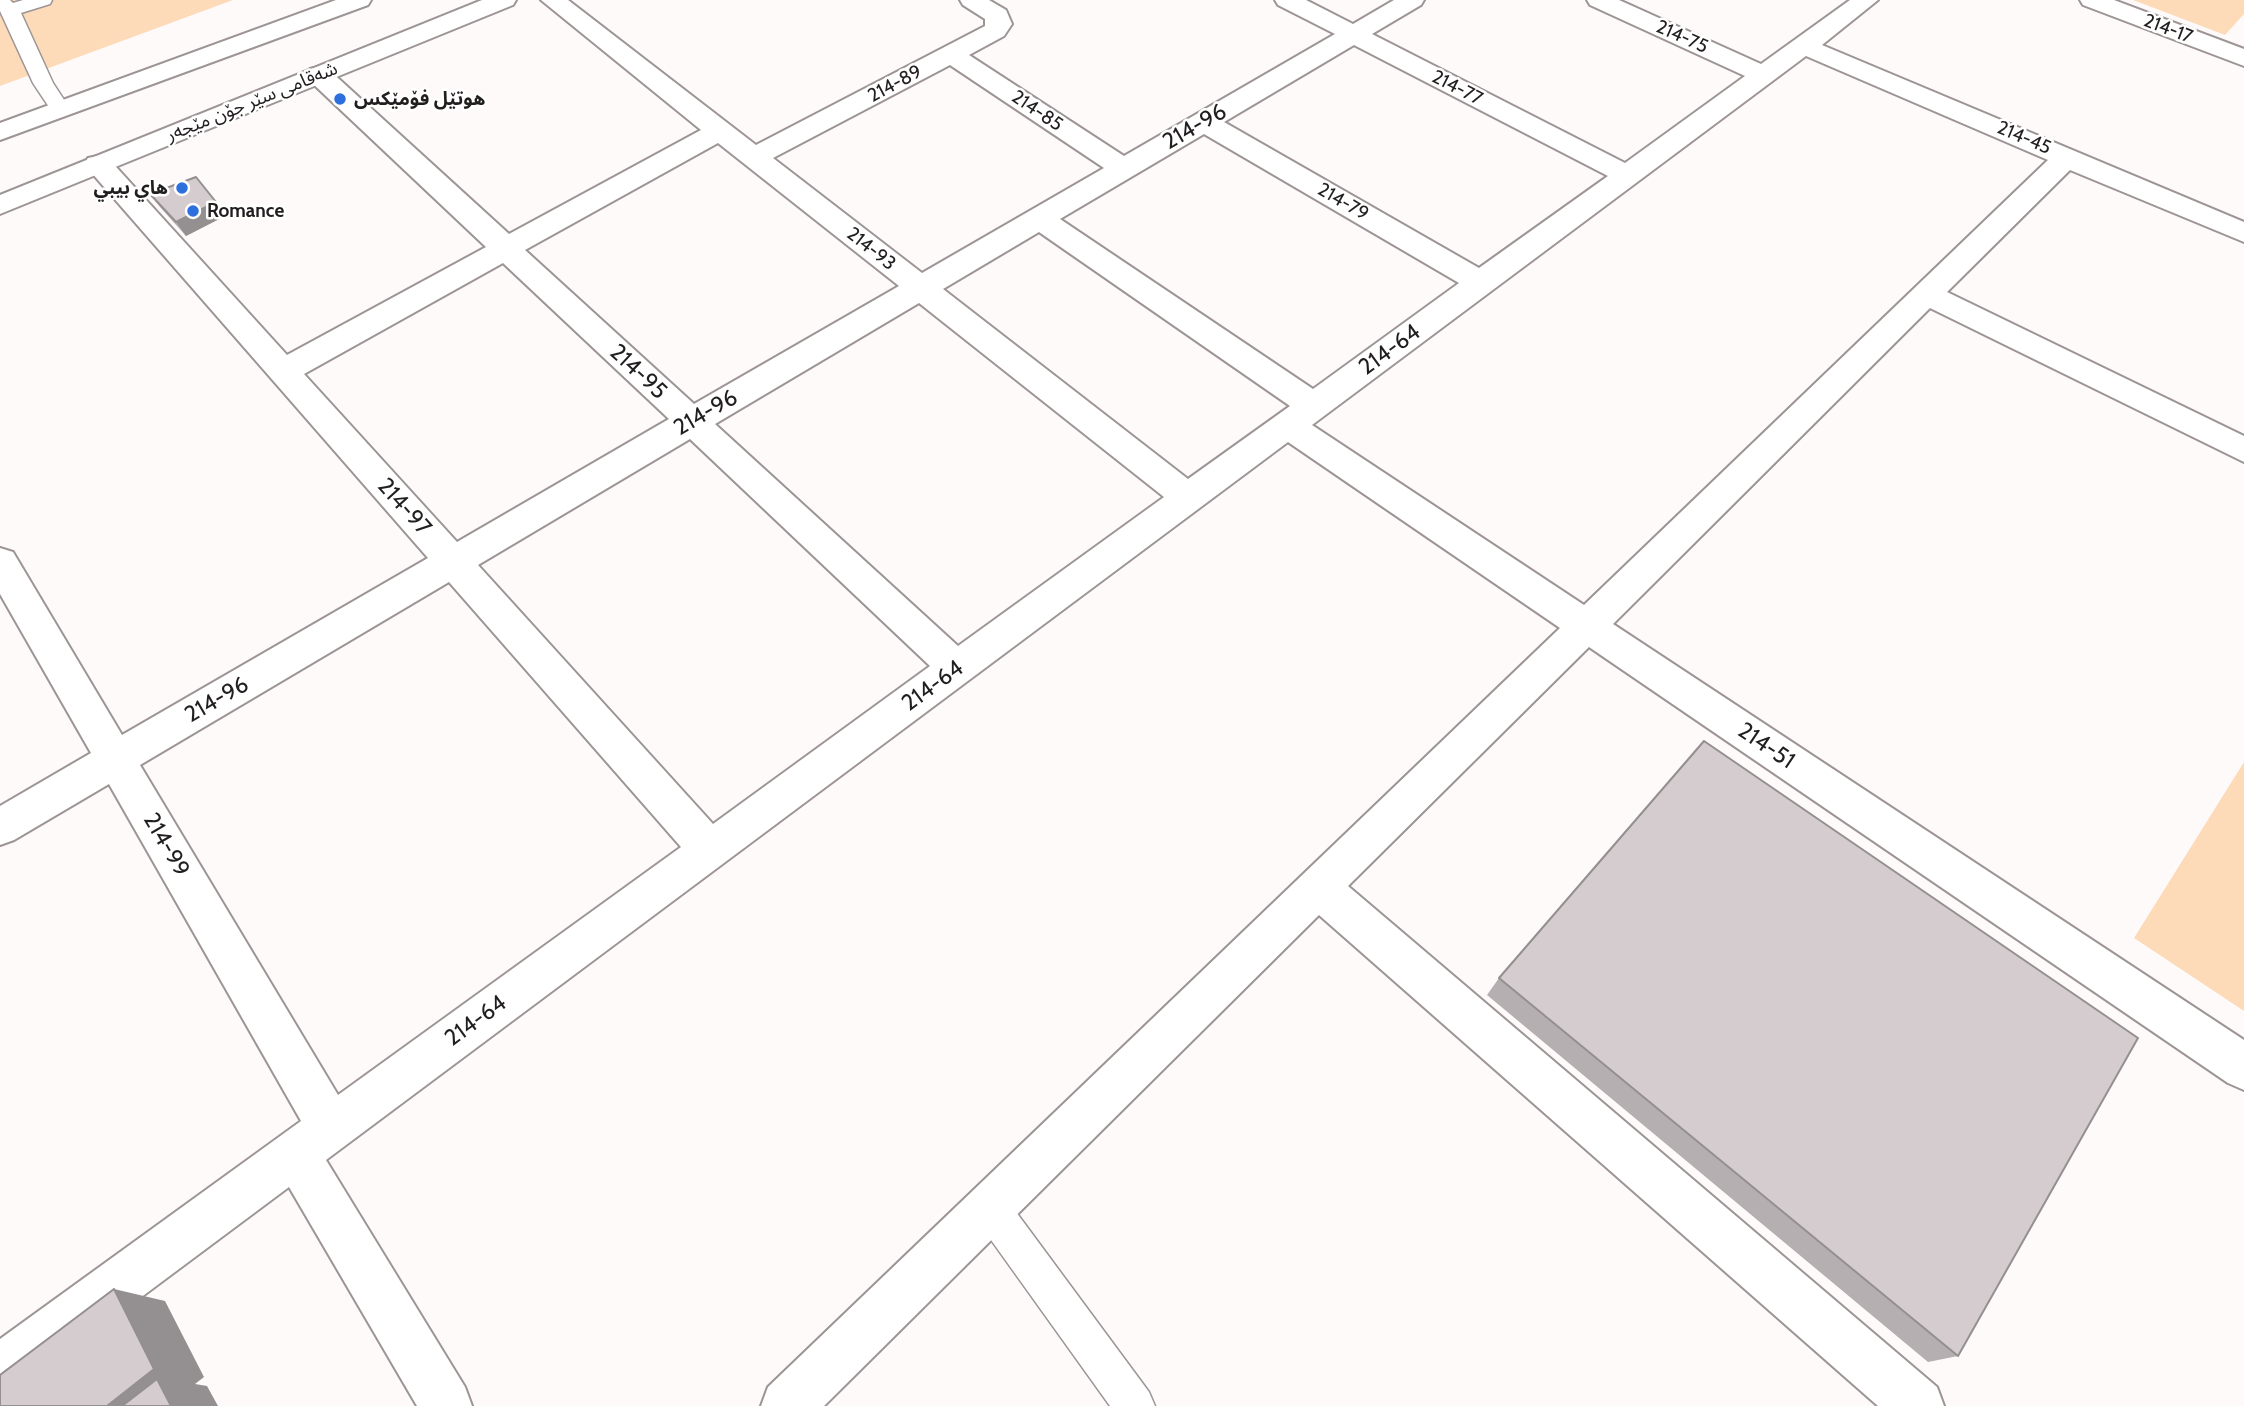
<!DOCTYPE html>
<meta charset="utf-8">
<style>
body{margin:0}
canvas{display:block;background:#fffafa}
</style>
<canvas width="2244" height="1406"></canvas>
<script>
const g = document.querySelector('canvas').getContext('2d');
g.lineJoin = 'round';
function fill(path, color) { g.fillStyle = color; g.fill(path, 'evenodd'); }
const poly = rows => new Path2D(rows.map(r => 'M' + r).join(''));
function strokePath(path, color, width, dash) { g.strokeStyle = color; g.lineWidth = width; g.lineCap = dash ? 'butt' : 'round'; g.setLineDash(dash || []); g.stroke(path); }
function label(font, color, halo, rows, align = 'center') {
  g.font = font + ' Cabin,"Noto Sans Arabic",sans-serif'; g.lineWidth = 5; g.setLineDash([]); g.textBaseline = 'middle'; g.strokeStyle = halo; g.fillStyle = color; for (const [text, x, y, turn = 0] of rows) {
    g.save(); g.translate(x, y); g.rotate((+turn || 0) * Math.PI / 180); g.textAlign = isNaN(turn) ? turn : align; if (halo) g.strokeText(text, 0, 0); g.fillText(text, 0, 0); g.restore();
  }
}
fill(poly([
 [0,0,233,0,0,86],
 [2133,0,2244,0,2244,14,2225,35],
 [2244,762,2244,1011,2134,938]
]), '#fddbb8');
const service = poly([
 [0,0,10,0,13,3,23,0,52,0,50,4,21,13,53,83,70,109,67,113,53,113,33,83,0,11,0,0],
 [989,1187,1002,1193,1149,1392,1155,1406,1110,1406,976,1219,970,1206,976,1193,989,1187]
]);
const minor = poly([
 [541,0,568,0,756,145,985,26,985,19,963,5,960,0,989,0,1006,10,1012,24,1004,36,969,55,1124,156,1335,34,1278,5,1275,0,1306,0,1353,24,1394,0,1424,0,1421,5,1372,34,1625,163,1745,76,1590,5,1587,0,1619,0,1761,64,1850,0,1878,0,1822,45,2244,222,2244,242,2070,170,1947,292,2244,436,2244,462,1930,308,1613,624,2244,1040,2244,1090,2228,1083,1589,647,1348,886,1937,1387,1944,1406,1878,1406,1319,915,824,1406,761,1406,768,1387,1560,628,1288,442,326,1160,465,1387,472,1406,417,1406,289,1187,18,1389,0,1397,0,1339,301,1121,109,784,14,840,0,845,0,806,91,753,0,594,0,548,13,552,122,735,428,558,84,164,88,158,98,156,108,158,287,355,486,247,310,81,306,75,310,69,319,67,328,69,509,234,701,130,541,0],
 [1354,45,1608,176,1479,268,1224,122,1354,45],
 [1806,56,2048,160,1584,605,1312,425,1806,56],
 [950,65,1104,168,922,273,773,158,950,65],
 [1204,134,1459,283,1313,389,1060,219,1204,134],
 [718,143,899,286,694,404,525,250,718,143],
 [1039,232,1290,406,1188,479,943,289,1039,232],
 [503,263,669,419,457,542,304,374,503,263],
 [919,303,1164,497,958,646,715,424,919,303],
 [690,439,930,666,713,824,478,565,690,439],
 [449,582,681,847,338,1095,140,765,449,582],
 [2080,0,2114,0,2244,49,2244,66,2083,5,2080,0]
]);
const trunk = poly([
 [336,0,371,0,368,5,0,140,0,123,336,0],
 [482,0,516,0,513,5,0,214,0,195,482,0]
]);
strokePath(service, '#9d9595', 3);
strokePath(minor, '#9d9595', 4);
strokePath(trunk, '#9d9595', 4);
fill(service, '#fff');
fill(minor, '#fff');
fill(trunk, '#fff');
fill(poly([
 [150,194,216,202,225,216,186,236,160,207],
 [1499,978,1958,1356,1928,1362,1487,995]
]), '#b6afb1');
fill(poly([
 [216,202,225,216,186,236,176,222],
 [114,1289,165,1301,204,1377,195,1384,207,1386,218,1406,107,1406]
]), '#948f90');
const building = poly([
 [196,177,216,202,176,222,150,194,196,177],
 [1704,741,2138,1038,1958,1356,1499,978,1704,741],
 [114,1289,154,1369,107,1406,0,1406,0,1375,114,1289],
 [157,1379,171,1406,122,1406,157,1379]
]);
fill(building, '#d4ccce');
strokePath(building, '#948f90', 2);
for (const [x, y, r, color] of [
 [340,99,7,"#2d70dd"],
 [182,188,7,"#2d70dd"],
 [193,211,7,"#2d70dd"]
]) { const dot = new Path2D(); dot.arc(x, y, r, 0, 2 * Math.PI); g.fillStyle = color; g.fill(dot); strokePath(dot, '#fff', 2.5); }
label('19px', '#211e1e', '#fff', [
 ["214-17",2168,29,21],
 ["214-75",1682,37,24],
 ["214-89",895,84,-28],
 ["214-77",1457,88,27],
 ["شەقامی سێر جۆن مێجەر",252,102,-22],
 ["214-85",1037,111,34],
 ["214-45",2024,138,23],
 ["214-79",1343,202,30],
 ["214-93",871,249,38]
]);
label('bold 19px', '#211e1e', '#fff', [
 ["هوتێل فۆمێکس",354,99],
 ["هاي بيبي",168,188,"right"],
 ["Romance",207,211]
], 'left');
label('23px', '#211e1e', '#fff', [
 ["214-96",1195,127,-30],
 ["214-64",1390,350,-36],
 ["214-95",638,372,43],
 ["214-96",706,413,-30],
 ["214-97",404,507,48],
 ["214-64",933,686,-36],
 ["214-96",217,700,-30],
 ["214-51",1766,746,34],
 ["214-99",166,845,60],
 ["214-64",476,1021,-36]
]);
</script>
